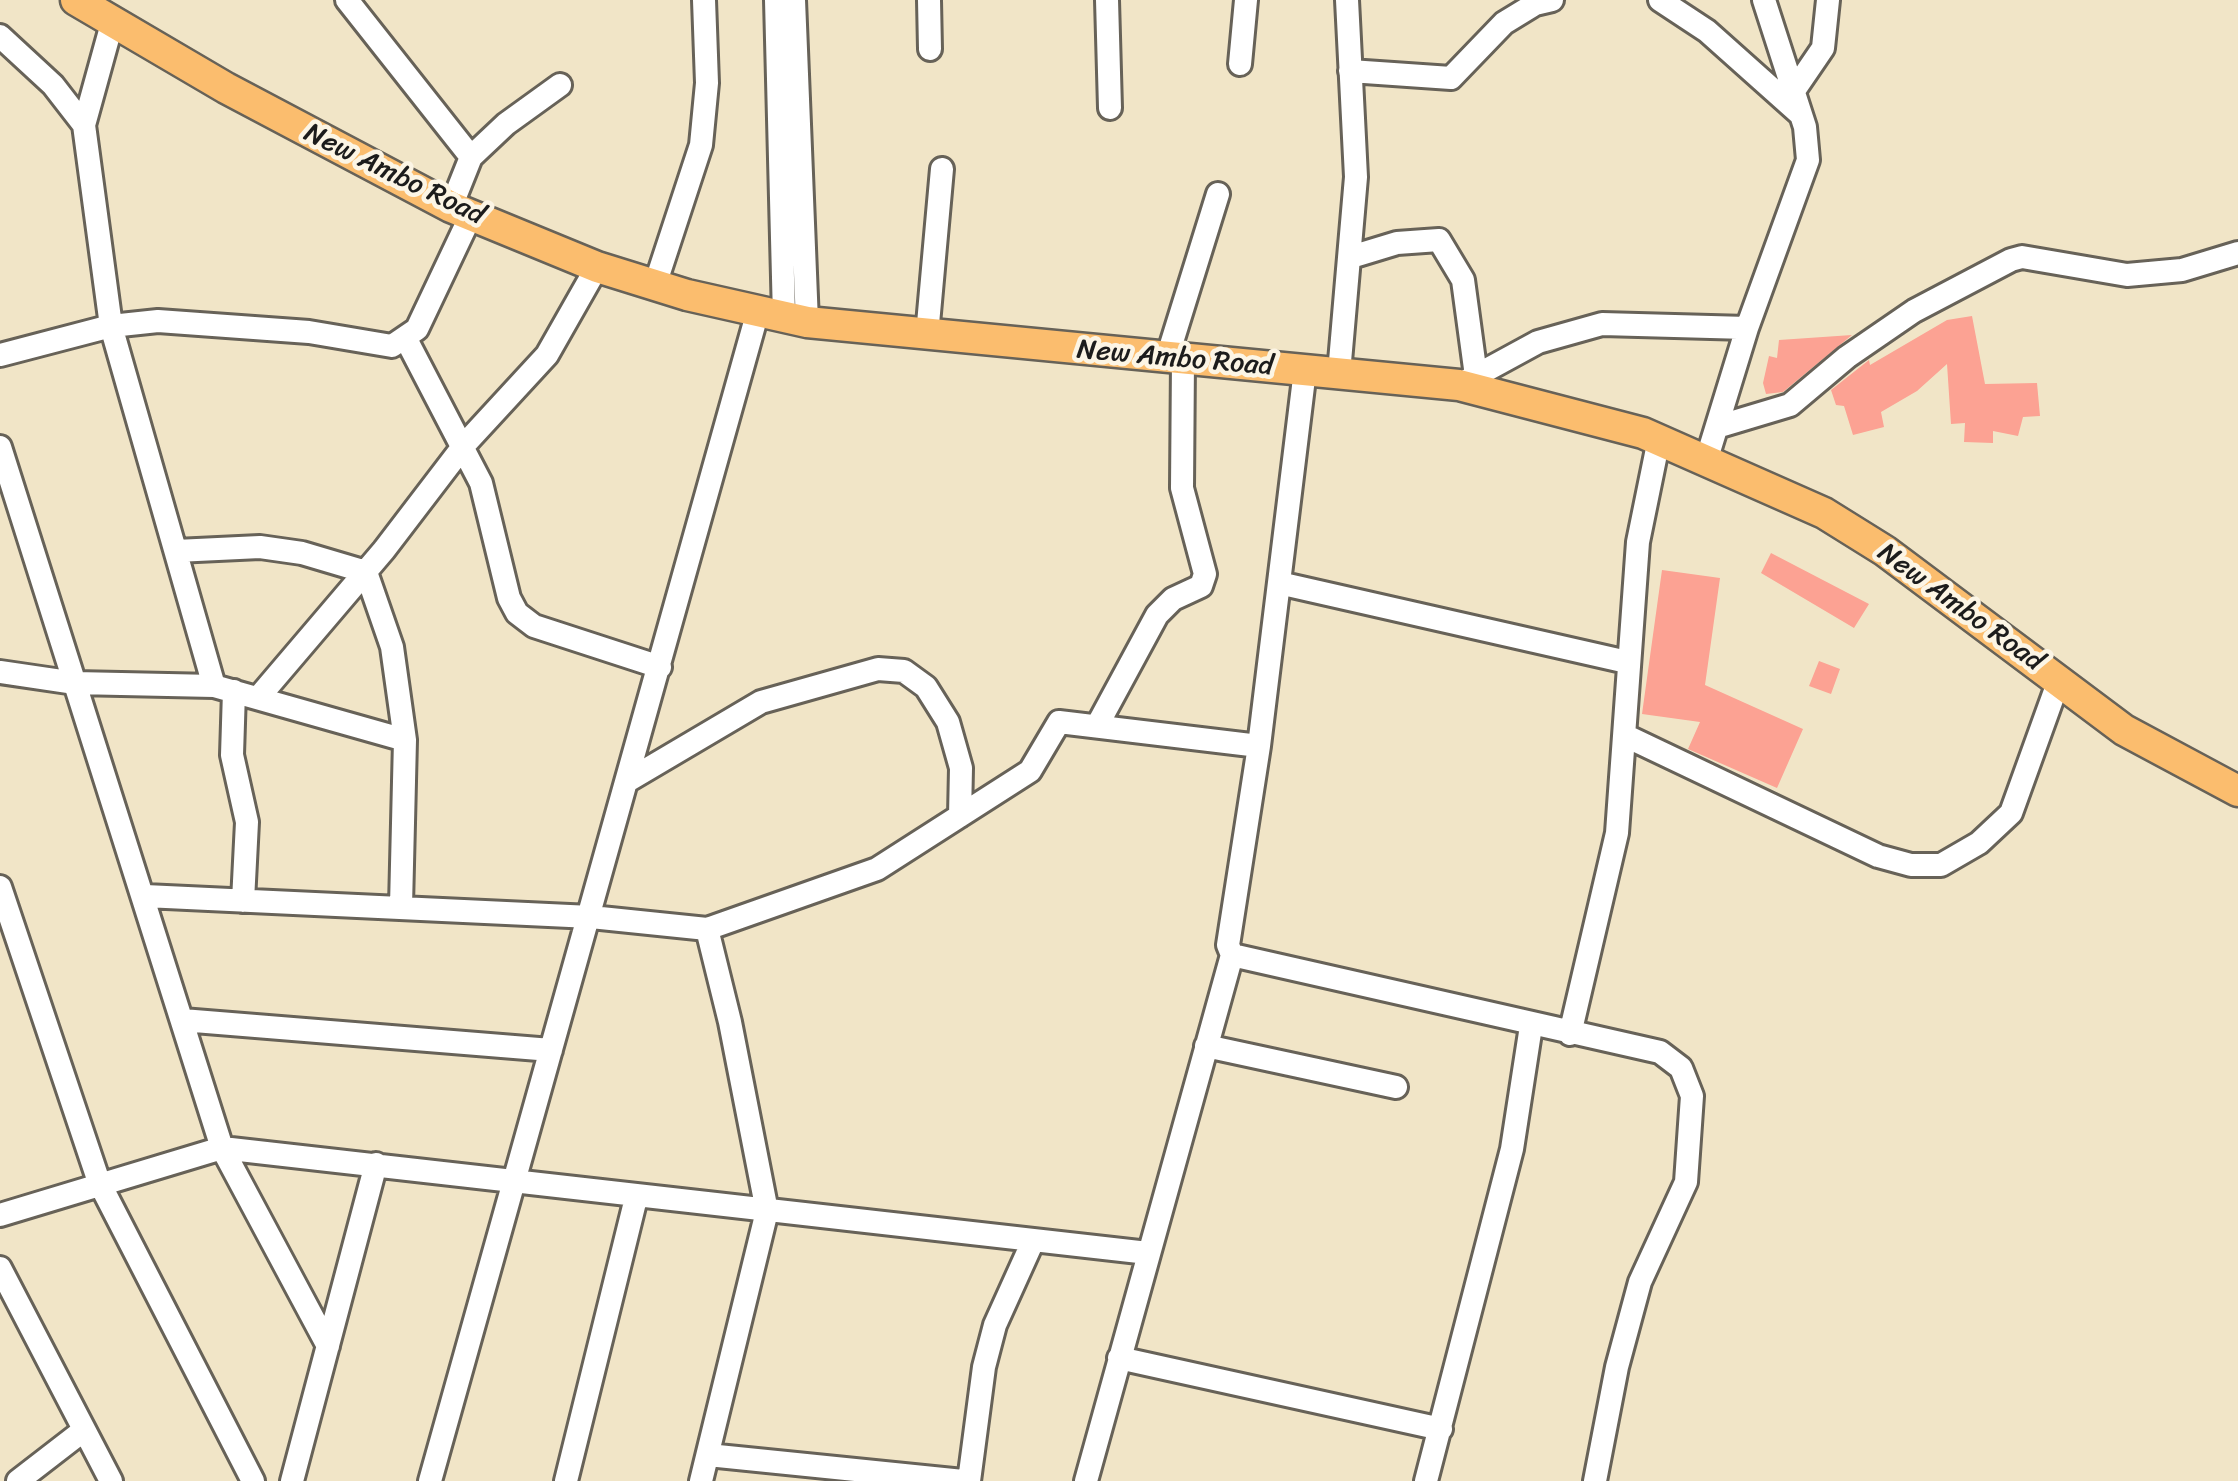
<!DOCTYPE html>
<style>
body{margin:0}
canvas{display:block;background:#f1e5c7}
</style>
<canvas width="2238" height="1481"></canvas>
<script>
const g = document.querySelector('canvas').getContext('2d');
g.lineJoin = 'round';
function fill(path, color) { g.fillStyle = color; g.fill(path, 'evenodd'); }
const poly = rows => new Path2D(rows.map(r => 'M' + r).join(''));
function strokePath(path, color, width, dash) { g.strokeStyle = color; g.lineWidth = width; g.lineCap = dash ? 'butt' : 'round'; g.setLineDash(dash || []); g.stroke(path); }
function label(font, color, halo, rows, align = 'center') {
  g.font = font + ' Sriracha,sans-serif'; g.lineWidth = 9; g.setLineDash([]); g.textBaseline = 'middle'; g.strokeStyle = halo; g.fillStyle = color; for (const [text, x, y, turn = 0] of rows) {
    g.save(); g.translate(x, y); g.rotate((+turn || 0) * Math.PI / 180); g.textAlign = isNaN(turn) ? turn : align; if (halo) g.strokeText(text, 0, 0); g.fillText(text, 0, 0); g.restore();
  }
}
fill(poly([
 [1972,316,1985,384,2037,383,2040,416,2023,417,2018,436,1993,431,1993,443,1964,442,1965,423,1951,424,1947,364,1917,391,1881,412,1884,427,1853,435,1844,406,1836,405,1831,390,1869,360,1870,365,1947,320],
 [1852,335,1783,392,1766,394,1763,383,1769,356,1777,358,1779,340],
 [1771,553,1869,604,1854,628,1761,573],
 [1662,570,1720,578,1705,685,1803,729,1777,788,1688,749,1700,722,1642,714],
 [1819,661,1840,669,1831,694,1809,686]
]), '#fca293');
const minor = poly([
 [347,0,471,157,451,207],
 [776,0,784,317],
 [794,0,807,322],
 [929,0,930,49],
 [1107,0,1110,108],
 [1660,0,1707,31,1800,114],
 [0,36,53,85,84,125],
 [1240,64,1246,0],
 [1350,71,1451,78,1504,23,1535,4,1552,0],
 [1793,92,1823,48,1828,0],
 [471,157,506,124,560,85],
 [1351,257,1397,243,1439,240,1463,280,1476,376],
 [655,285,701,145,707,83,704,0],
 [927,335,942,169],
 [406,339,481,483,509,598,517,613,534,626,660,667],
 [0,355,111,326,158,321,309,332,392,346,417,329,471,215],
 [1167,358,1218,194],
 [1339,373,1356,177,1347,0],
 [1459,385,1538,342,1602,324,1747,328],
 [1720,426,1790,405,1847,357,1914,311,2011,260,2022,257,2127,275,2182,270,2238,253],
 [0,447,222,1148,328,1346],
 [1707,458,1747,328,1808,160,1805,127,1764,0],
 [176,551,260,547,302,553,366,572,392,647,405,740],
 [1279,583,1627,662],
 [0,672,75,683,214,686,111,326,84,125,113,20],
 [214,686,405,740,401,906],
 [234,691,232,755,247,822,243,901],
 [258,698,384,550,465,444,547,355,597,267],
 [1098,724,1157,615,1173,599,1201,586,1205,574,1182,488,1183,360],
 [1626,736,1878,856,1911,865,1941,865,1979,843,2011,813,2059,680],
 [629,780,761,702,878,669,904,671,926,687,948,722,961,768,960,816],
 [0,887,99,1182,253,1481],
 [145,896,591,917,707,929,877,869,1030,771,1059,722,1259,746],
 [1232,955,1660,1052,1681,1068,1692,1096,1686,1182,1640,1282,1617,1367,1595,1481],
 [182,1020,551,1050],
 [1570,1034,1617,833,1638,542,1659,439],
 [1206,1046,1396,1087],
 [0,1215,222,1148,1148,1253],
 [0,1268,111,1481],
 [1119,1358,1441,1429],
 [708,1455,963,1481],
 [18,1481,84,1430],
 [292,1481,376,1164],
 [430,1481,758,311],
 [566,1481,636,1198],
 [701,1481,767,1211,730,1022,707,929],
 [969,1481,984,1367,995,1325,1033,1241],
 [1086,1481,1232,955,1228,945,1259,746,1305,370],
 [1426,1481,1512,1149,1531,1026]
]);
const major = poly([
 [76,0,226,88,451,207,597,267,687,295,807,322,1459,385,1643,433,1824,513,1885,551,2124,730,2238,791]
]);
strokePath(minor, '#676258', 28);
strokePath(major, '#676258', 35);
strokePath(minor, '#fff', 22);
strokePath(major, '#fbbd6e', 30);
label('28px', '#1c1c1c', '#fcf5e5', [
 ["New Ambo Road",394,175,26],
 ["New Ambo Road",1175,359,5],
 ["New Ambo Road",1960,608,36]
]);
</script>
